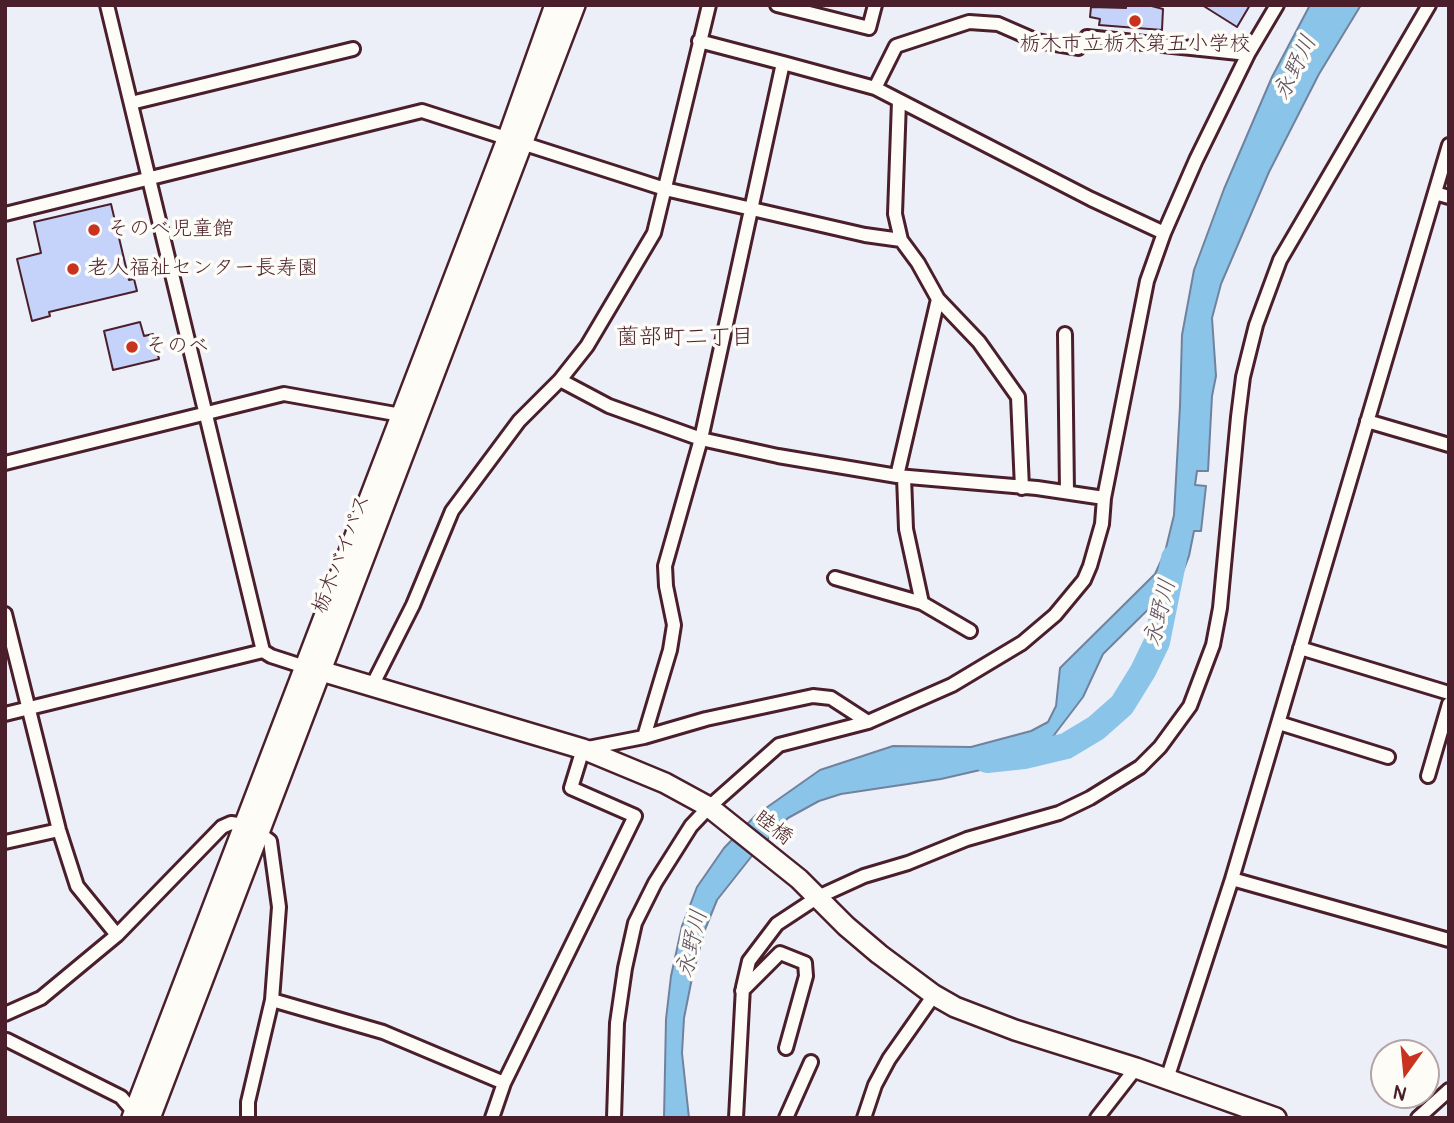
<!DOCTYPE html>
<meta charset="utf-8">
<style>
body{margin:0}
#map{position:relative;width:1454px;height:1123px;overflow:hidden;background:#eceff8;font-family:Pangolin,sans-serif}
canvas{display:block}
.frame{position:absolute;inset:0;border:7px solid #4a1f2b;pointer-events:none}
.north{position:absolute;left:1370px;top:1039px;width:70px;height:70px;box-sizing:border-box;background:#fdfcf7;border:2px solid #b5a4a5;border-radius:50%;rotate:195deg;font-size:19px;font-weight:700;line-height:28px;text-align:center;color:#4a1f2b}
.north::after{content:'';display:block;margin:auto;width:24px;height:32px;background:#c8321e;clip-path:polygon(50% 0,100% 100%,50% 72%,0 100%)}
</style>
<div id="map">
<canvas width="1454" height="1123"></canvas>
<div class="frame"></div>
<div class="north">N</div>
</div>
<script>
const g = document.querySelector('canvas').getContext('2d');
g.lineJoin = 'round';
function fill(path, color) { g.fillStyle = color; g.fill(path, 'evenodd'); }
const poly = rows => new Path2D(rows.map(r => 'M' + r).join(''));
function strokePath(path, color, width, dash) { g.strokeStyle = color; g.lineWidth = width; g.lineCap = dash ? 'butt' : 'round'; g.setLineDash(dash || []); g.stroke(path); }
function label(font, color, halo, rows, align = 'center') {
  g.font = font + ' Pangolin,"Klee One",sans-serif'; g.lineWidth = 7; g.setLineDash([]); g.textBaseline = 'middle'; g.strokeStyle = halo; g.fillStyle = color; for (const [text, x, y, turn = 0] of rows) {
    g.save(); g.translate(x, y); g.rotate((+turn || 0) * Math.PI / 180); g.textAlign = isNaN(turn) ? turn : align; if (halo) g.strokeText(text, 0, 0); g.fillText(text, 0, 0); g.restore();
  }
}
const water = poly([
 [1310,5,1361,5,1319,74,1269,172,1221,284,1212,318,1216,376,1212,396,1208,471,1197,471,1195,485,1206,486,1201,531,1194,531,1189,556,1181,577,1103,654,1083,697,1045,747,1002,765,941,779,841,794,819,801,788,818,751,857,717,900,704,932,692,978,684,1018,682,1053,689,1118,664,1118,666,1019,671,976,682,926,697,887,724,848,756,815,820,770,893,746,971,747,1031,731,1048,722,1056,706,1060,668,1155,574,1165,552,1174,515,1180,406,1182,335,1194,270,1224,189,1272,77,1310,5]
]);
fill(water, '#8ac4e9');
strokePath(water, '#70829d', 2);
strokePath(poly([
 [987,760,1024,756,1066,746,1096,728,1122,705,1143,671,1157,642,1174,558]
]), '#8ac4e9', 26);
const building = poly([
 [1126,5,1148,5,1163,9,1162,30,1099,25,1100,19,1090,17,1091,7,1126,8,1126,5],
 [1202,5,1250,5,1237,27,1202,5],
 [111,204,129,280,134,279,137,291,49,312,50,316,32,321,17,259,41,253,34,222,111,204],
 [140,322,144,336,153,334,159,359,113,370,104,331,140,322]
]);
fill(building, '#c5d2f9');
strokePath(building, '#4a1f2b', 2);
const street = poly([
 [107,5,263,651,271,656,305,667],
 [777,5,869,28,875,5],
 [783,63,875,88,1091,199,1164,233],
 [875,88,896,46,969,22,998,24,1037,41,1078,48,1087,37,1248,54],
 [899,101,895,214,901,240,918,263,938,299,979,342,1018,397,1022,488],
 [131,103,353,49],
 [1435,193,1449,197],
 [5,214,422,111,665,189,865,235,901,240],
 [1065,334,1067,492],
 [560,380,609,406,701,439,778,456,897,476,1037,488,1104,498],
 [1367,421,1449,445],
 [5,463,284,394,401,415],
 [897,476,938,299],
 [904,477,906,529,922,603,970,631],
 [835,578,922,603],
 [5,614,59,830,77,886,117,935],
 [1300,648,1449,693],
 [372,686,413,605,452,511,519,421,560,380,587,346,654,233,709,5],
 [5,714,263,651],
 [1279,723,1388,757],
 [644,737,670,650,674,625,666,586,665,566,701,439,783,63,699,41],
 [1428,776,1449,704],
 [5,842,59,830],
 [1232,879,1449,940],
 [742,991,780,953,805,963,806,976,786,1048],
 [272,1000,383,1032,504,1083],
 [5,1014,41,998,117,935,222,827,231,823,244,825],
 [7,1040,121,1097,138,1117],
 [1167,1079,1232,879,1449,145],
 [248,1118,248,1102,272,1000,279,907,270,841,259,833],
 [492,1118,504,1083,635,816,571,788,583,749,644,737,706,719,813,696,831,698,868,722],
 [614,1118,617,1023,625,968,635,923,655,883,691,826,709,807,779,745,868,722,952,685,1022,643,1055,615,1084,580,1090,566,1102,524,1104,498,1147,281,1164,233,1196,160,1248,54,1277,5],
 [736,1118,743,987,749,961,777,924,818,897,864,876,908,863,967,839,1059,813,1090,798,1140,767,1160,747,1190,706,1213,645,1220,608,1238,417,1243,377,1256,325,1280,260,1429,5],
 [786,1118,811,1062],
 [864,1118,875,1085,889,1059,934,995],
 [1097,1118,1136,1068],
 [1418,1118,1449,1090]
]);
const secondary = poly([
 [311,668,583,749,665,783,709,807,799,879,846,926,879,954,934,995,955,1007,1015,1030,1136,1068,1276,1118],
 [132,1118,508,137,555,5],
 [150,1118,575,5]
]);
strokePath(street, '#4a1f2b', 18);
strokePath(secondary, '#4a1f2b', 24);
strokePath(street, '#fdfcf7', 12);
strokePath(secondary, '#fdfcf7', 19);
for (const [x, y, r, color] of [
 [1135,21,7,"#c8321e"],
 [94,230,7,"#c8321e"],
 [73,269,7,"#c8321e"],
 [132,347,7,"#c8321e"]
]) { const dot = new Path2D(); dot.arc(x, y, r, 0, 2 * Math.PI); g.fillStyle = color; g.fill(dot); strokePath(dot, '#fdfcf7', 2.5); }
label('21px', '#4a1f2b', '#fdfcf7', [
 ["栃木市立栃木第五小学校",1135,45,"center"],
 ["そのべ児童館",108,230],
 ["老人福祉センター長寿園",87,269],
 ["そのべ",146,347]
], 'left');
label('21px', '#4a1f2b', '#fdfcf7', [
 ["栃木バイパス",342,554,-69],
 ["睦橋",773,828,38]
]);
label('italic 23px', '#5d5164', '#fdfcf7', [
 ["永野川",1296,68,-64],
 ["永野川",1161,613,-76],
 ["永野川",693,944,-77]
]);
label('23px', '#4a1f2b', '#fdfcf7', [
 ["薗部町二丁目",685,338]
]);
</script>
